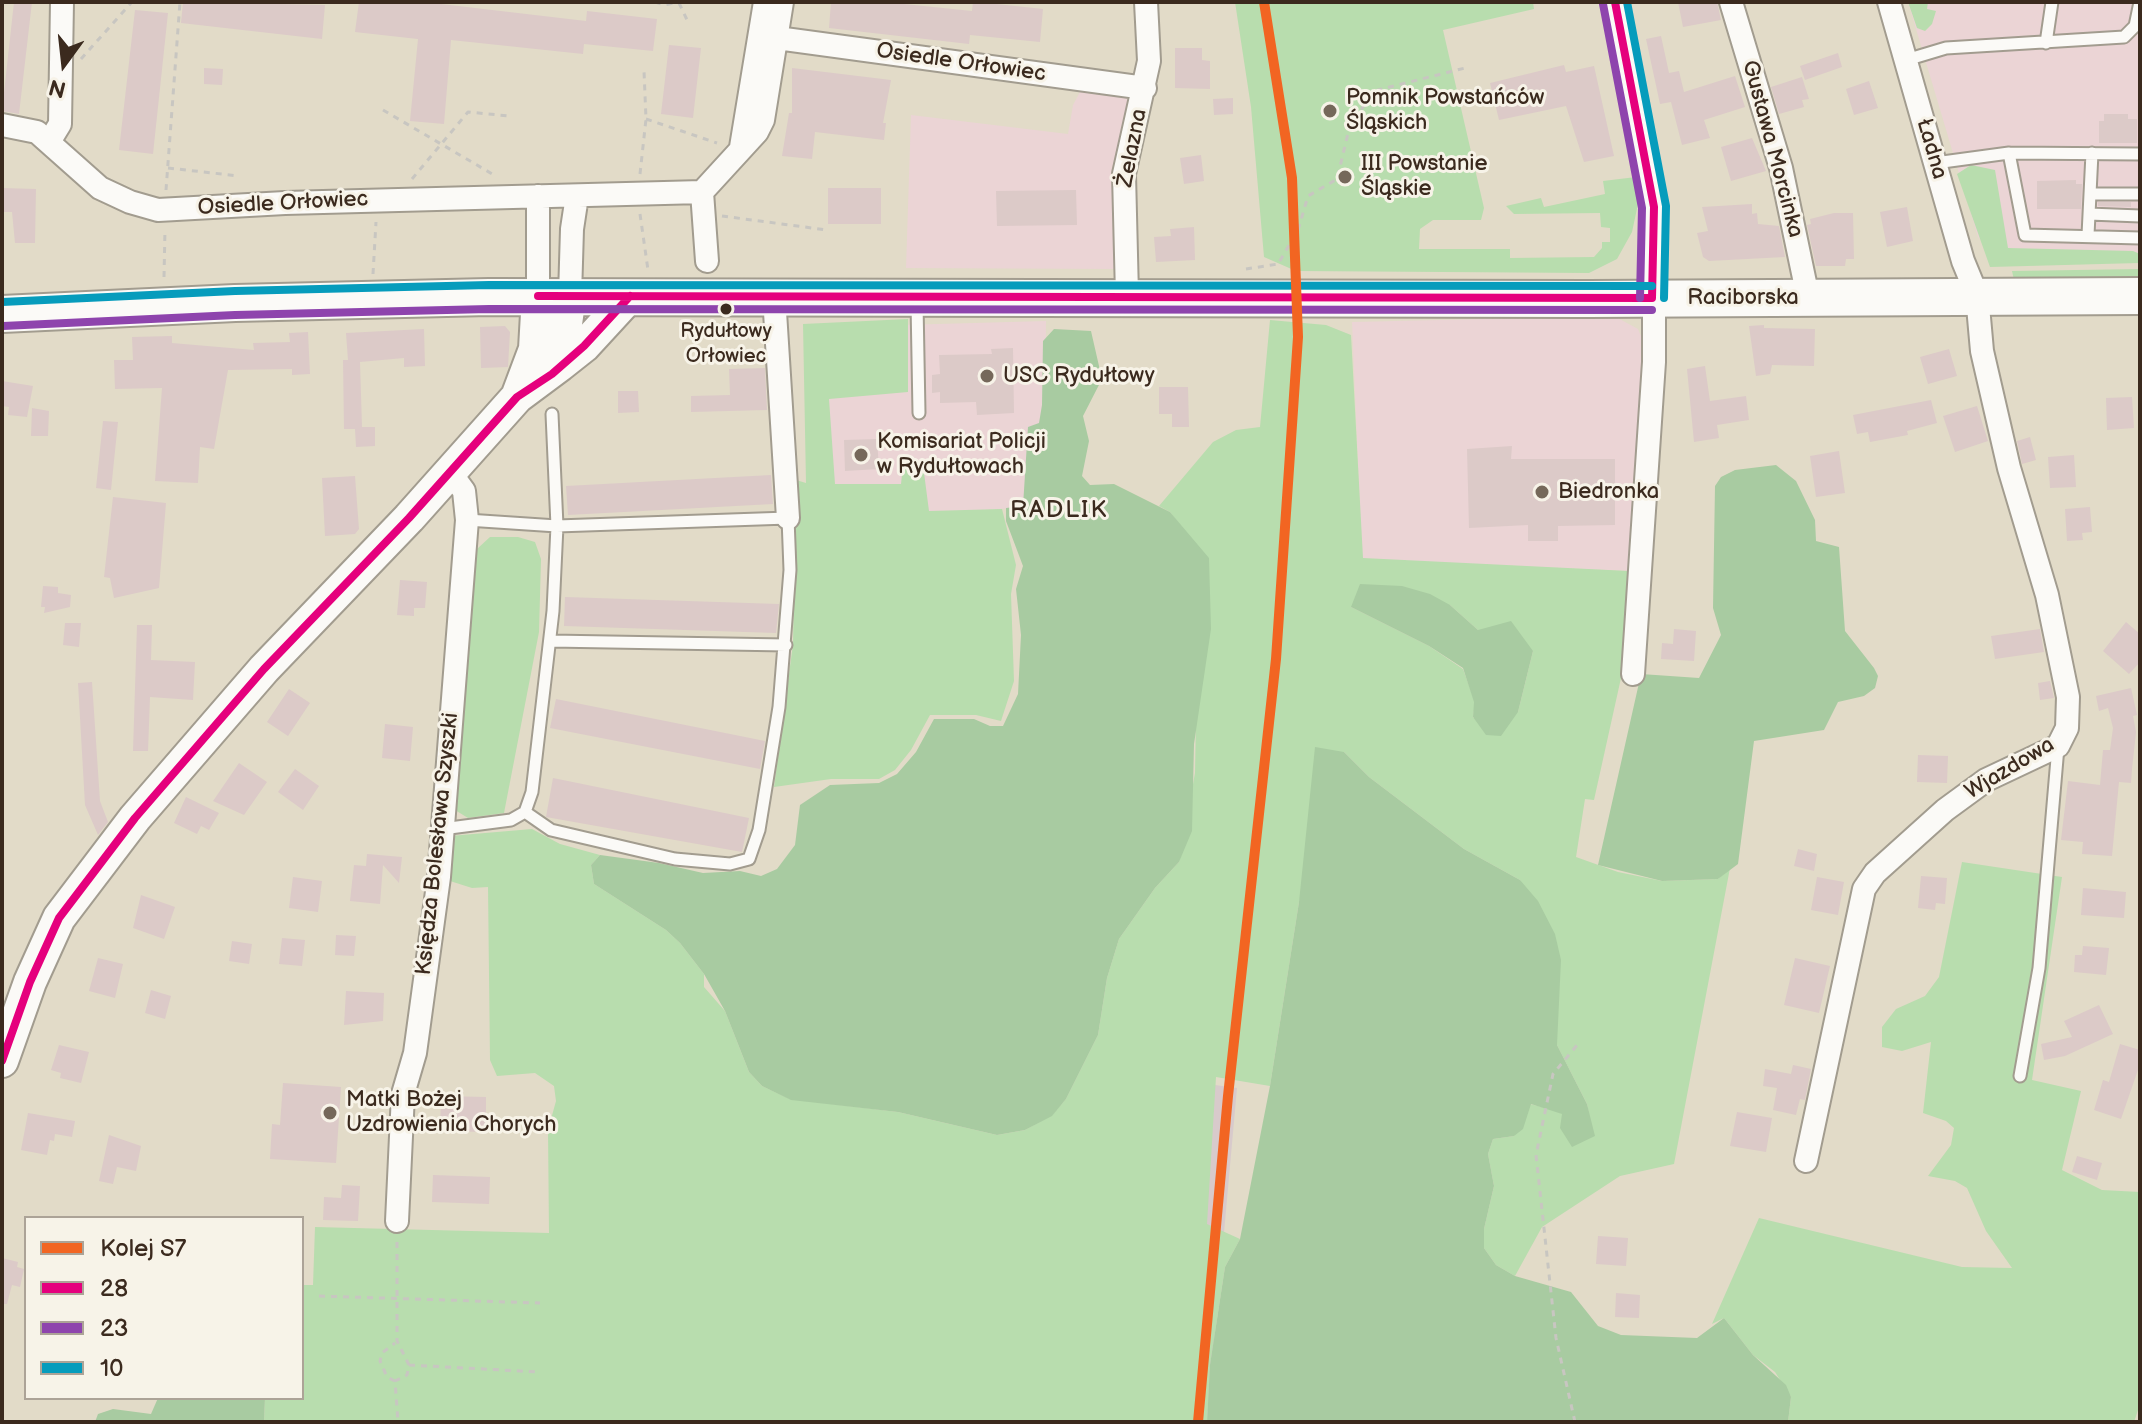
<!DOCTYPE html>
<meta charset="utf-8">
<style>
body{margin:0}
#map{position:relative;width:2142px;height:1424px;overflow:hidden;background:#e2dbc8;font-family:"Balsamiq Sans",sans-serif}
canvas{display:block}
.frame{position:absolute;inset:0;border:4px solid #3b2a1e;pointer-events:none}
.legend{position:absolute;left:24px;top:1216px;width:280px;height:184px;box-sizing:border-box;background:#f7f3e8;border:2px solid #aca397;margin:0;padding:10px 14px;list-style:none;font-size:24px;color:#3b2a1e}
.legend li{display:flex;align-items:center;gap:16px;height:40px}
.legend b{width:40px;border:2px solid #aca397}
.north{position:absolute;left:24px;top:24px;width:80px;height:80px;-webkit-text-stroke:6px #f7f3e8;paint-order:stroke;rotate:195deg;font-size:22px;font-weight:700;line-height:32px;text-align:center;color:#3b2a1e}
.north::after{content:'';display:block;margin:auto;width:28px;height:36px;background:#3b2a1e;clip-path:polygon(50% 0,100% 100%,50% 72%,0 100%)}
</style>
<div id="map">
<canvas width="2142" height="1424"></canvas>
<div class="frame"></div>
<ul class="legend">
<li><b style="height:10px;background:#f26522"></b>Kolej S7</li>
<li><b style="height:10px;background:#e5007d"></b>28</li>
<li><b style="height:10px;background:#8e44ad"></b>23</li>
<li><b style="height:10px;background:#069cbc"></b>10</li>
</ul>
<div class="north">N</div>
</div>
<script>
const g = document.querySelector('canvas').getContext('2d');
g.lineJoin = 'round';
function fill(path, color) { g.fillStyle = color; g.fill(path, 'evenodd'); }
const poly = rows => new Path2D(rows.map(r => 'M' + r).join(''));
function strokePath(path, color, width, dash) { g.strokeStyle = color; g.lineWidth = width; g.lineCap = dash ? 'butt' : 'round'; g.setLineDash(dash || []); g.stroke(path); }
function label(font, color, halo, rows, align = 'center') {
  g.font = font + ' "Balsamiq Sans",sans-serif'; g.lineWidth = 6; g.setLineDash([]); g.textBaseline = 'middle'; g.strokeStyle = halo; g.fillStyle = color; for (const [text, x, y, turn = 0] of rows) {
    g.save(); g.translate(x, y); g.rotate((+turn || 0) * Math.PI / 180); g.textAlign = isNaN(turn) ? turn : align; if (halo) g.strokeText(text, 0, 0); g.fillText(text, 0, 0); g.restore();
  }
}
fill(poly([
 [1908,2,2140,2,2140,262,2002,260,1978,237],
 [1080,92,1131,99,1116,269,906,268,911,115,1068,134,1073,105],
 [1614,316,1638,329,1644,343,1629,571,1362,559,1352,322],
 [1046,321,1045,419,1027,507,927,514,907,469,899,490,830,489,826,392,902,325]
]), '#ebd4d5');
fill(poly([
 [1215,1085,1237,1088,1207,1422,1190,1422]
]), '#d8cacb');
fill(poly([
 [1235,2,1533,2,1534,9,1443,30,1484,208,1481,220,1433,220,1420,229,1419,249,1510,249,1510,258,1594,257,1602,248,1602,242,1610,242,1610,228,1601,227,1600,213,1514,214,1506,206,1541,198,1544,207,1605,194,1603,181,1636,177,1638,204,1632,232,1617,259,1589,273,1296,271,1264,257,1251,107],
 [1908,2,1928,2,1927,9,1936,11,1932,24,1925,31,1917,28],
 [1971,165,1995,170,2008,248,2133,251,2140,254,2139,263,1990,267,1957,174],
 [2140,269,2140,280,2014,280,2012,271],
 [908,319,908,392,829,399,835,484,901,484,903,465,923,465,929,511,1002,509,1016,565,1011,594,1014,681,1001,721,976,715,930,715,911,750,895,770,879,779,831,779,774,787,793,644,796,480,806,483,803,324],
 [1270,320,1326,325,1351,335,1363,558,1629,571,1621,678,1594,800,1585,799,1576,857,1618,872,1662,881,1718,879,1730,868,1674,1164,1620,1176,1542,1227,1515,1276,1496,1265,1484,1248,1484,1229,1494,1186,1488,1154,1493,1139,1514,1136,1530,1104,1590,1119,1587,1104,1557,1045,1556,1016,1520,880,1464,849,1369,777,1344,752,1299,902,1270,1086,1216,1077,1207,1224,1240,1239,1225,1267,1210,1365,1207,1422,264,1422,265,1398,302,1398,302,1285,313,1285,315,1227,549,1233,548,1130,556,1101,554,1086,535,1073,497,1076,490,1060,488,887,472,888,450,881,450,836,532,829,560,844,600,855,591,865,594,884,666,930,680,943,704,974,704,987,725,1011,749,1072,762,1086,790,1099,898,1112,997,1135,1025,1130,1052,1115,1066,1099,1098,1035,1107,978,1119,939,1155,888,1179,862,1195,773,1199,551,1170,512,1159,506,1213,442,1236,430,1260,427],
 [1450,605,1478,630,1533,651,1518,712,1473,718,1475,702,1463,669,1429,646,1351,607],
 [490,537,518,537,535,542,541,559,539,632,504,813,468,818,455,810,465,663,477,549],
 [1962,862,2062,877,2032,1080,2081,1091,2062,1170,2102,1190,2140,1192,2140,1404,2134,1422,1788,1422,1791,1397,1775,1372,1753,1355,1724,1318,1712,1324,1759,1218,1962,1267,2012,1268,1986,1231,1967,1188,1955,1181,1928,1176,1951,1145,1954,1128,1946,1121,1923,1113,1931,1042,1902,1051,1882,1047,1882,1027,1896,1009,1925,996,1939,977]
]), '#b8ddae');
fill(poly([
 [1054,329,1091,331,1099,366,1101,381,1083,416,1089,441,1082,476,1090,485,1114,484,1170,512,1209,558,1211,629,1194,744,1192,831,1179,862,1155,888,1119,939,1107,978,1098,1035,1066,1099,1052,1116,1025,1130,997,1135,898,1112,791,1100,762,1086,749,1072,725,1011,704,974,680,943,666,930,594,884,591,865,600,855,659,863,703,873,740,871,761,876,777,869,795,845,800,805,830,785,879,783,897,774,916,752,934,719,974,719,990,726,1003,726,1018,694,1021,635,1016,589,1023,566,1006,521,1006,508,1023,506,1028,427,1039,423,1042,405,1043,341],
 [1776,465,1796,481,1815,520,1816,541,1839,547,1845,631,1874,668,1878,676,1875,688,1864,696,1838,702,1824,730,1754,741,1738,864,1718,879,1662,881,1598,865,1641,674,1699,678,1721,635,1713,608,1715,486,1721,477,1735,470],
 [1360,584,1402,586,1430,594,1450,605,1478,630,1511,621,1533,651,1518,712,1501,736,1486,735,1473,717,1474,702,1463,668,1429,646,1351,607],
 [1315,747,1344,752,1369,777,1464,849,1520,880,1538,901,1555,934,1561,960,1557,1045,1587,1104,1595,1136,1572,1147,1560,1128,1562,1114,1531,1104,1523,1129,1514,1136,1493,1139,1488,1154,1494,1186,1484,1229,1484,1248,1496,1265,1515,1276,1571,1292,1598,1326,1621,1335,1697,1338,1724,1318,1753,1355,1786,1385,1791,1397,1788,1422,1207,1422,1210,1365,1225,1267,1240,1239,1270,1086,1299,902],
 [158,1398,265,1398,264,1422,95,1422,98,1414,113,1409,151,1414]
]), '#a8cba1');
fill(poly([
 [14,2,32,2,19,114,2,111],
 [183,2,325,5,322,39,181,23],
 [359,2,424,2,586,21,587,11,657,19,653,51,584,44,583,54,451,40,444,124,410,121,418,39,355,32],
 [831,2,885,2,972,11,973,2,978,2,1043,9,1040,42,970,35,969,44,829,28],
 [1678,2,1717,2,1721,20,1683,27],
 [135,10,168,13,153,154,119,150],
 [1661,36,1669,73,1679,71,1684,92,1735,76,1745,107,1704,120,1710,138,1682,145,1671,102,1660,104,1646,39],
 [669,45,701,48,693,118,661,114],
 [1175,48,1202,48,1202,60,1210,61,1210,89,1175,88],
 [1838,53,1842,67,1805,80,1800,66],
 [1564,65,1566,72,1594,66,1614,156,1584,162,1566,106,1499,120,1490,83],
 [204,68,223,69,222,85,204,84],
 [792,68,891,80,883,123,886,123,884,140,815,132,812,159,782,156,789,113,792,113],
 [1802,77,1809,99,1802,100,1804,107,1779,114,1771,87],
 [1869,81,1878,108,1854,115,1846,89],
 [1233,98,1233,114,1214,115,1213,99],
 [2104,114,2128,114,2128,119,2137,119,2137,143,2099,143,2099,121,2104,121],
 [1752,138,1766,171,1731,181,1721,147],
 [1201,155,1204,181,1184,184,1180,158],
 [2076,180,2076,184,2082,184,2081,209,2037,209,2037,181],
 [2,188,36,189,35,243,15,243,12,212,2,212],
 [828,188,881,188,881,224,828,224],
 [1076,190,1077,225,997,226,996,191],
 [2098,202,2131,202,2131,207,2098,206],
 [1752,204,1752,214,1757,213,1758,224,1779,226,1785,257,1709,261,1703,257,1697,233,1708,231,1702,207],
 [1907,207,1913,241,1887,247,1880,212],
 [1834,213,1853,213,1854,259,1846,259,1845,266,1816,266,1807,225,1811,224,1810,219],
 [1194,227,1195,260,1156,262,1154,237,1171,236,1170,229],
 [1764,325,1764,328,1815,329,1814,366,1772,365,1770,374,1756,376,1749,326],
 [505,326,510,332,508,367,481,368,480,327],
 [424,329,425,366,404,367,404,358,360,362,362,427,375,427,375,446,356,447,355,429,344,429,343,360,348,360,346,333],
 [308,332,310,374,292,375,292,369,228,370,214,449,200,447,198,483,155,481,162,388,115,389,114,360,133,360,132,337,172,336,172,343,254,350,253,343,290,342,289,333],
 [1013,348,1014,413,977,415,976,402,940,403,940,392,932,393,932,375,940,374,939,355,992,354,991,349],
 [1949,349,1957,376,1928,384,1920,357],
 [1705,366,1710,401,1746,396,1749,420,1717,425,1719,438,1694,442,1687,369],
 [765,368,767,410,691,412,691,396,730,395,729,369],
 [2,381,33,386,27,417,8,415,9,407,2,406],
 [1159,387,1188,387,1189,427,1172,427,1172,414,1159,414],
 [618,391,638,391,639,412,618,413],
 [2132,397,2134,428,2107,430,2106,398],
 [1931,400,1937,423,1907,431,1908,435,1870,442,1868,432,1857,434,1853,415],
 [1977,406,1988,441,1955,452,1943,416],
 [32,408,49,411,48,436,31,436],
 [103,421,118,422,111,490,96,488],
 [2030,437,2036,460,2022,464,2017,441],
 [877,439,879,469,845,471,844,440],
 [1512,446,1511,459,1615,459,1615,525,1558,526,1558,541,1528,541,1528,525,1469,528,1467,449],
 [1839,451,1845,493,1816,497,1810,456],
 [2074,455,2076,487,2050,488,2048,457],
 [771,475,773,504,568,515,566,486],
 [355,476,359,529,355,534,325,536,322,478],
 [113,497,166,503,159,588,114,598,110,578,104,577],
 [2090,507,2092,532,2082,533,2083,540,2067,541,2065,509],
 [400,580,427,582,425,608,414,608,414,616,397,615],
 [43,586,58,587,58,593,71,595,70,607,44,613,45,607,41,607],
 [565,597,779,604,776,633,564,626],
 [2126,622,2140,634,2140,662,2129,674,2103,651],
 [65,623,81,623,79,647,63,645],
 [137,625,152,625,151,660,195,662,193,700,150,697,148,751,133,751],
 [1674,629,1696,631,1694,661,1661,659,1662,643,1673,644],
 [2040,629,2044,652,1995,659,1991,636],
 [2050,681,2054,698,2040,700,2038,683],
 [92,682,100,801,108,822,98,835,85,805,78,683],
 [2131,688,2137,715,2133,716,2136,732,2132,769,2131,783,2119,782,2112,856,2082,854,2083,842,2061,840,2068,781,2100,785,2103,750,2110,750,2113,728,2108,708,2099,711,2096,696],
 [289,689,310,703,288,736,267,722],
 [556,699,765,741,760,769,550,728],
 [385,724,413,727,410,761,382,758],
 [1918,755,1948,756,1947,783,1917,782],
 [239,763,267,782,244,815,213,801],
 [295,769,319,786,303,810,278,792],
 [553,778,749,818,742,852,546,817],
 [186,797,219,813,209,830,201,826,197,834,174,823],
 [1798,849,1817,854,1814,871,1794,866],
 [367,854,402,857,399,883,383,865,380,904,350,901,354,865,366,866],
 [1921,876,1947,878,1945,904,1936,903,1935,910,1918,908],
 [293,877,322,881,318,912,289,908],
 [1817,877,1844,882,1838,915,1811,910],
 [2083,888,2126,892,2124,918,2081,915],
 [141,895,175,907,164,939,133,928],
 [336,935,356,936,354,956,335,955],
 [282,938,305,940,302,966,279,964],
 [232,941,252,944,249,964,229,961],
 [2083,946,2109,948,2106,975,2074,972,2075,955,2082,955],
 [98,958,123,964,115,998,89,991],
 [1795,958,1830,966,1819,1013,1784,1005],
 [151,990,171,996,165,1019,145,1013],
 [346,991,384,993,383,1021,344,1025],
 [2099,1005,2113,1034,2065,1056,2044,1060,2041,1044,2072,1037,2064,1021],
 [2120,1044,2140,1050,2140,1064,2121,1119,2094,1110,2103,1080,2109,1082],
 [59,1045,89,1052,81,1083,60,1078,61,1073,51,1070],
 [1793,1065,1811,1069,1805,1100,1800,1099,1796,1115,1773,1110,1777,1088,1763,1086,1765,1069,1791,1074],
 [283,1083,341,1087,336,1163,270,1159,272,1124,280,1125],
 [441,1096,486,1097,486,1132,440,1131],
 [1737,1112,1772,1118,1766,1152,1730,1146],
 [28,1113,75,1121,72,1137,55,1134,54,1141,50,1140,47,1155,21,1150],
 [109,1135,141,1146,136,1171,117,1167,113,1184,99,1181],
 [2077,1156,2102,1163,2097,1180,2072,1172],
 [433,1175,490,1177,489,1204,432,1202],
 [342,1185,360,1186,358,1221,323,1220,324,1197,341,1198],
 [1598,1236,1628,1238,1626,1266,1596,1264],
 [2,1258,18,1262,17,1267,24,1269,20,1287,12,1285,7,1304,2,1304],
 [1616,1293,1640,1295,1639,1318,1615,1317]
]), '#dccac8');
const lane = poly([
 [2046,43,2052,2],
 [1906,60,1946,48,2124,37,2135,26,2140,2],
 [2009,153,2140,154],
 [1935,163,2009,153,2025,235,2140,238],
 [2090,194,2140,194],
 [2089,214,2140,216],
 [2088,235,2092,153],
 [917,303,919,413],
 [467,520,557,526,788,518,790,570,779,707,759,830,749,859,730,864,675,859,551,830,525,812],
 [551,641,786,645],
 [442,829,511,820,525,812,532,792,553,611,557,526,552,414],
 [2020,1076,2039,968,2058,747]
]);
const street = poly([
 [1615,2,1654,207,1654,362,1633,674],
 [1731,2,1781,168,1808,297],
 [763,33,777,38,1145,88],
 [2,125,37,132,100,188,130,202,158,210,285,203,702,192,757,132,763,120,782,2],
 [49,142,60,124,62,2],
 [741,147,765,2],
 [702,192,707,261],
 [1127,295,1124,174,1149,61,1146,2],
 [538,296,538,196],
 [570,296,572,229,577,196],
 [774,296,788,518],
 [1806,1161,1864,889,1875,873,1945,810,1986,780,2058,746,2067,728,2068,697,2047,595,2009,468,1982,351,1977,295,1963,261,1889,2],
 [397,1221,403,1094,415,1053,439,877,467,520,464,491,450,472]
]);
const secondary = poly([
 [560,365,584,346,630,296],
 [517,397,535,349,538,296],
 [2,1061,30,982,59,918,135,818,264,669,409,518,517,397,560,365,570,296]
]);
const primary = poly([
 [2,314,235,303,489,297,1589,299,2140,296]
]);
strokePath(lane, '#a29c8f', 15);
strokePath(street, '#a29c8f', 26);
strokePath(secondary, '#a29c8f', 36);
strokePath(primary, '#a29c8f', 40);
strokePath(poly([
 [655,2,664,5,679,2],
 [679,3,689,24],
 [81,59,132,2],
 [383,110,494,175],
 [646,119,717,143],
 [168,168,239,176],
 [640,174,646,119,644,71],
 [412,179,468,112,509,116],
 [166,190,180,2],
 [640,214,648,270],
 [722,216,827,230],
 [1246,269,1278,264,1298,230,1308,196,1337,179,1351,121,1378,90,1465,68],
 [373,274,376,222],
 [164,277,165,229],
 [397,1242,397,1341,409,1365,407,1375,395,1381,398,1422],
 [319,1296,540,1303],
 [409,1365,539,1372],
 [395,1381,387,1377,380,1361,382,1353,395,1343],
 [1575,1422,1556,1338,1536,1155,1553,1074,1578,1044]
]), '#c8c6c1', 3, [6, 6]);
strokePath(lane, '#fbfaf7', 11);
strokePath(street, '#fbfaf7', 22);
strokePath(secondary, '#fbfaf7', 32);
strokePath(primary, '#fbfaf7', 36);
strokePath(poly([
 [1615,2,1654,207,1652,298],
 [538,296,1652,298],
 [2,1061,30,982,59,918,135,818,264,669,409,518,517,397,552,374,584,346,630,296]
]), '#e5007d', 8);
strokePath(poly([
 [1603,4,1642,208,1640,298],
 [3,326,235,315,489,309,1652,310]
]), '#8e44ad', 8);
strokePath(poly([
 [1627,2,1666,206,1664,298],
 [2,302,235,291,489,285,1652,286]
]), '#069cbc', 8);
strokePath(poly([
 [1198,1422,1228,1096,1276,659,1298,337,1292,178,1264,2]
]), '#f26522', 10);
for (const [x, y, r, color] of [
 [1330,111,8,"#75685a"],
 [1345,177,8,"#75685a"],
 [726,309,7,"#3b2a1e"],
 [987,376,8,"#75685a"],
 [861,455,8,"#75685a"],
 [1542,492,8,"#75685a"],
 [330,1113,8,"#75685a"]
]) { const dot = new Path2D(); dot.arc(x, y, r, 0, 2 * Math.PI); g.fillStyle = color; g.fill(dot); strokePath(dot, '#f7f3e8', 3); }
label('20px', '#3b2a1e', '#f7f3e8', [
 ["Rydułtowy",726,332],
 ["Orłowiec",726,357]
]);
label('22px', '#3b2a1e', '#f7f3e8', [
 ["Osiedle Orłowiec",961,63,8],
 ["Żelazna",1133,148,-79],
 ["Gustawa Morcinka",1772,149,75],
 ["Ładna",1931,149,74],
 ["Osiedle Orłowiec",283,204,-3],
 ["Raciborska",1743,298],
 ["Wjazdowa",2010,769,-31],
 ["Księdza Bolesława Szyszki",438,844,-84]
]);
label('22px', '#3b2a1e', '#f7f3e8', [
 ["Pomnik Powstańców",1346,98],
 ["Śląskich",1346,123],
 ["III Powstanie",1361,164],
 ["Śląskie",1361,189],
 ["USC Rydułtowy",1003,376],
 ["Komisariat Policji",877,442],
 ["w Rydułtowach",877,467],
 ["Biedronka",1558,492],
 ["Matki Bożej",346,1100],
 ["Uzdrowienia Chorych",346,1125]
], 'left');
g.letterSpacing = '2px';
label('24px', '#3b2a1e', '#f7f3e8', [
 ["RADLIK",1059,511]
]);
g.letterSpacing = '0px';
</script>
